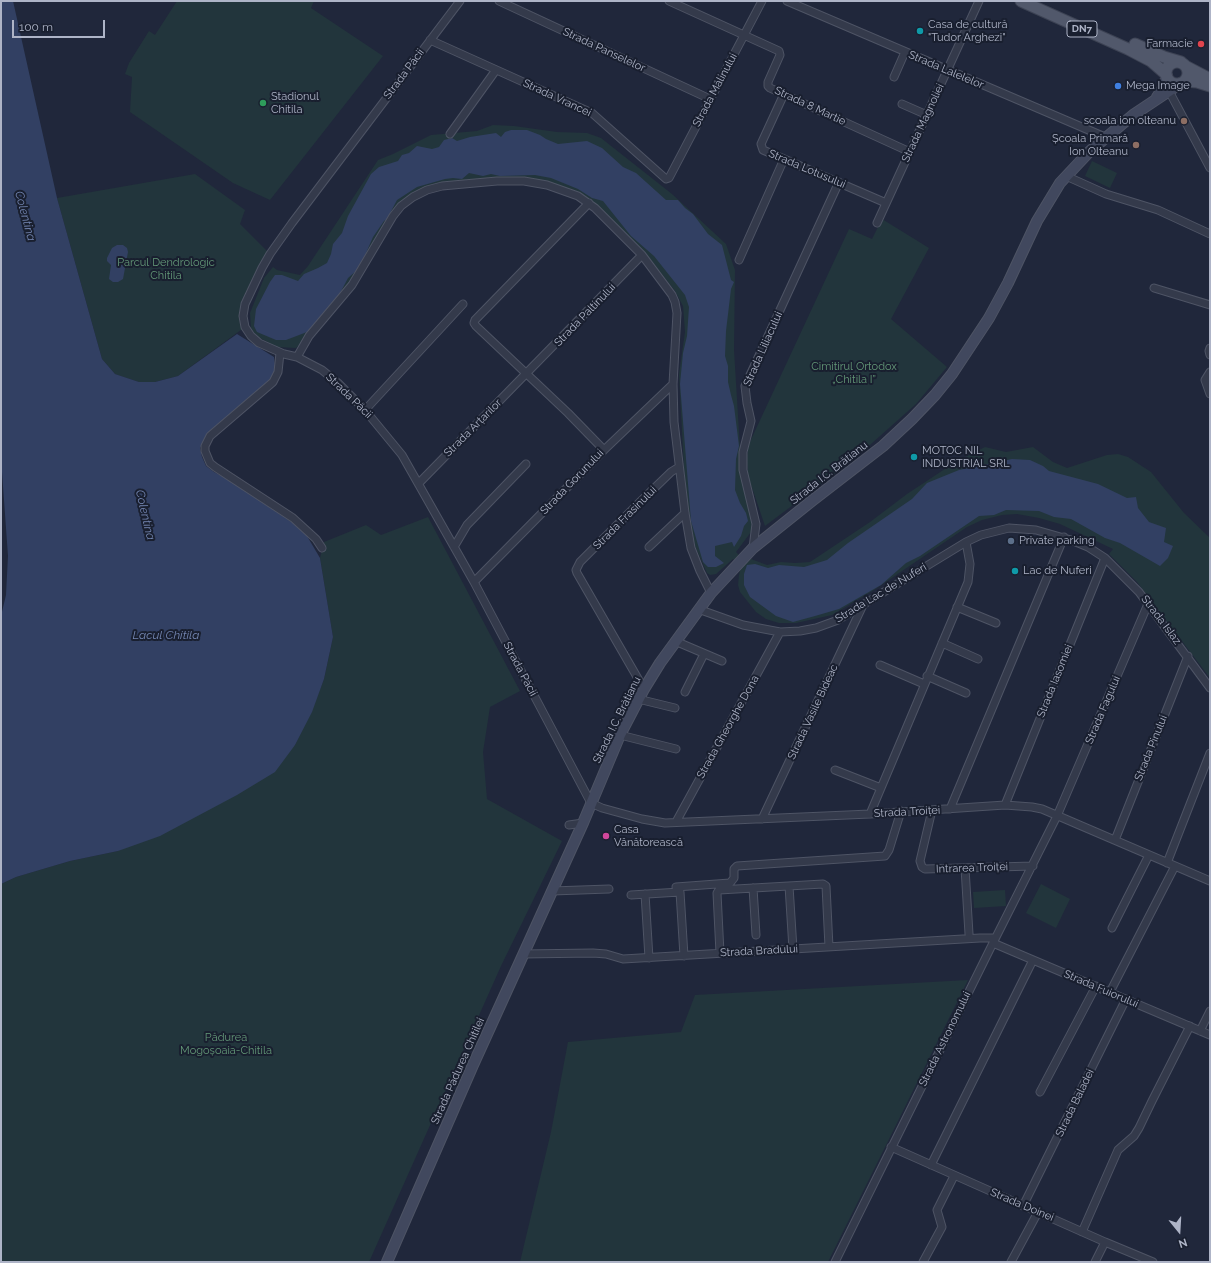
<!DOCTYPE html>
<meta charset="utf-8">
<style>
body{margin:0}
#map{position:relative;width:1211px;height:1263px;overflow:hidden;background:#20273b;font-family:Raleway,sans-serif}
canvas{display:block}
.frame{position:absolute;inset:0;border:2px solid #aeb4c7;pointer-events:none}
.north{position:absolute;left:1159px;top:1211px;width:40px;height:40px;-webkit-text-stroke:3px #191f2f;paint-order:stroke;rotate:162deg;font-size:11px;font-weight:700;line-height:16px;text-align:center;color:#aeb4c7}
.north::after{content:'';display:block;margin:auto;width:14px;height:18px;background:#aeb4c7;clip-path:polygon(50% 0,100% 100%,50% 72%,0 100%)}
.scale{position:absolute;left:12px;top:20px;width:93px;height:18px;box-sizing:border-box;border:2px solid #aeb4c7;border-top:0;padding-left:5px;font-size:12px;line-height:14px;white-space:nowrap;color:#aeb4c7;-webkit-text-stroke:3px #191f2f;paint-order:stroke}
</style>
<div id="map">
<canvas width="1211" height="1263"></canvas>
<div class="frame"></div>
<div class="north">N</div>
<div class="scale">100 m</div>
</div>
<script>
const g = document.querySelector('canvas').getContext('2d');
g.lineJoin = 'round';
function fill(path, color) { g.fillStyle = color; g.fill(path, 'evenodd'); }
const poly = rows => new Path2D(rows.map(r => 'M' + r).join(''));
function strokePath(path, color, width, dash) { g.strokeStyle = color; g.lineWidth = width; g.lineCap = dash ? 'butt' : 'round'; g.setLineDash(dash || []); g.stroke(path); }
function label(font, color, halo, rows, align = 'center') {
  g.font = font + ' Raleway,sans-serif'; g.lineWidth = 4; g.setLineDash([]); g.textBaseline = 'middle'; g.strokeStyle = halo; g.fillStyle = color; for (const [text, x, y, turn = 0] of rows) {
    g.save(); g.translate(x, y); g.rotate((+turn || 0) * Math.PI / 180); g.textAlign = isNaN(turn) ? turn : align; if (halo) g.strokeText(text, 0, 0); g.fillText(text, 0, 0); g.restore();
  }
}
fill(poly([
 [177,1,314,1,311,8,383,56,270,200,233,183,130,112,132,77,125,74,129,63,149,31,155,35],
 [493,125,514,126,557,132,587,133,601,138,672,194,726,244,735,270,734,350,740,448,754,528,736,552,746,563,751,559,767,565,781,562,795,563,810,562,870,522,907,494,954,463,985,447,1006,452,1033,447,1053,462,1067,468,1107,455,1118,454,1128,457,1151,472,1184,513,1210,538,1210,678,1137,582,1109,554,1113,549,1060,524,1039,518,1017,514,1002,515,982,520,967,527,874,590,832,615,796,623,779,623,766,619,756,612,740,592,738,585,739,575,741,567,733,559,716,574,710,575,707,573,695,546,688,511,684,470,679,374,685,332,683,306,675,291,650,259,600,208,554,184,492,182,447,186,406,201,347,292,311,334,296,348,277,347,256,336,251,328,250,313,264,278,273,267,277,270,300,275,308,266,378,160,393,154,431,135,477,131],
 [1092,161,1117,173,1110,188,1085,176],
 [195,174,245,210,240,224,270,254,245,304,245,327,178,376,155,382,139,382,115,374,102,359,57,198],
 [882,219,929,248,891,319,947,367,916,404,853,460,765,526,748,476,747,459,748,446,849,229,872,239],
 [428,517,520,691,490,707,483,752,487,799,562,841,501,966,369,1262,1,1262,1,884,16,877,70,861,118,851,295,745,311,712,324,679,333,637,320,558,324,542,366,525,381,535],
 [1041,884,1070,899,1056,928,1026,913],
 [1005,890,1006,906,974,908,973,892],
 [968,980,828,1262,520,1262,551,1132,568,1042,681,1032,695,995]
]), '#22353c');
fill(poly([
 [1,1,13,1,57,198,102,359,115,374,139,382,155,382,178,376,237,334,274,357,276,375,256,395,207,436,200,448,202,457,206,466,214,472,229,480,293,523,307,536,320,558,333,637,324,679,312,712,295,745,275,772,237,795,160,836,118,851,70,861,16,877,1,884,1,616,6,595,8,556,1,458],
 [511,130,527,130,540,135,546,139,558,144,587,141,602,148,623,167,636,173,666,200,678,200,685,208,693,214,708,234,722,245,731,280,734,282,731,289,726,331,725,356,728,366,728,382,731,395,734,406,739,446,736,459,735,490,740,503,746,513,748,521,744,526,741,536,734,547,732,542,715,546,715,556,724,563,716,567,708,567,703,562,691,521,680,384,683,353,687,336,689,307,685,295,654,256,631,236,603,201,592,198,578,189,551,178,535,175,500,176,491,174,483,176,469,173,462,179,453,178,445,179,417,187,397,200,387,219,384,221,373,237,363,260,356,271,348,278,337,299,307,332,286,340,276,340,257,332,254,326,256,309,270,282,275,275,282,275,298,281,304,274,318,268,327,263,331,254,333,244,342,233,348,216,371,174,379,167,398,161,402,155,409,153,417,146,432,149,439,147,444,140,452,138,457,141,470,137,496,133,501,137,505,132],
 [117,245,123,245,127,248,128,252,123,279,118,282,113,282,109,279,111,265,107,261,107,258,112,248],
 [1012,459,1030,460,1043,466,1049,471,1098,484,1127,498,1136,497,1138,508,1149,522,1166,528,1164,542,1173,546,1168,558,1160,566,1120,543,1105,538,1071,519,1054,517,1039,511,1006,510,994,515,979,516,920,556,906,563,881,585,839,609,815,616,793,622,776,616,750,597,744,585,744,574,747,565,755,564,768,568,779,565,804,567,827,560,848,543,912,499,927,483,959,470]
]), '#324063');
const minor = poly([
 [460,1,292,223,270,254,262,268,245,304,243,316,245,327,251,336,259,343,284,354,297,357,322,370,338,383,365,410,402,455,474,582,591,803,602,808,642,819,665,823,870,814,1005,805,1032,807,1042,809,1210,881],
 [499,1,710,99],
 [669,1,779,51,780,55,768,82,768,86,770,88,910,152],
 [787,1,1105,137],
 [430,40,592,113,666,179,669,178,762,1],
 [894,77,905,52],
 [1169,91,1210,168],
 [784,94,761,144,763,150,886,203],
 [902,104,927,115],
 [450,134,496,70],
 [1066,176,1106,194,1158,210,1210,234],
 [589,203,475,320,474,323,476,326,568,413,604,450],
 [877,223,979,1],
 [739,260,784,159],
 [1154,288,1210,305],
 [1210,348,1209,351,1210,355],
 [280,353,278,372,273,382,210,436,205,446,205,451,210,463,215,467,293,518,316,539,322,548],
 [297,357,309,336,352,285,393,216,401,206,413,197,427,190,442,186,497,181,524,181,547,185,578,196,595,208,642,255,672,295,675,302,677,313,673,384,674,422,685,513,691,548,700,571,711,593],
 [1210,372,1205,380,1210,394],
 [365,410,463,304],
 [419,483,642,255],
 [454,547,467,525,526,464],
 [649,547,685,513],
 [753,548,756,524,743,470,743,452,751,421,747,403,745,386,839,182],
 [474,582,604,450,673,384],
 [957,607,996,623],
 [698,609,743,625,780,632,800,631,816,628,838,620,966,542,981,535,1009,528,1036,530,1071,540,1088,547,1105,558,1139,592,1210,688],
 [675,641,722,661],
 [942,643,978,659],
 [880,665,924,684],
 [927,676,966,693],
 [644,689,577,573,576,570,580,562,640,502,671,472,679,467],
 [685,692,704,654],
 [638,699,675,708],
 [620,735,676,749],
 [835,770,881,788],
 [1005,805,1105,558],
 [950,809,1064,537],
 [932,810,920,861,922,867,925,869,1033,866],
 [870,814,968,582,970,564,966,542],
 [762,819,863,605],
 [676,822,780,632],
 [569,825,583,823],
 [1115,840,1188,656],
 [1167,863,1210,753],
 [965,868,969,934],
 [789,886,793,949],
 [676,887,730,883,734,878,734,869,737,866,885,856,889,850,901,811],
 [753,888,756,935],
 [552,891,609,889],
 [645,894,649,958],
 [631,895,680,892,684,956],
 [1112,928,1149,855],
 [993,943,1210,1035],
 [720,953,717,893,719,890,823,884,826,886,829,947],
 [523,954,593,953,606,954,623,959,980,938,995,938],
 [1110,992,1175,866],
 [1200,1031,1210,1011],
 [1040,1092,1096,986],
 [891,1147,1105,1242,1153,1262],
 [931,1165,1033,960],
 [1023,1206,1126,999],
 [1082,1232,1118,1150,1134,1136,1139,1128,1152,1101,1190,1026],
 [835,1262,993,943,1057,816,1148,604],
 [923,1262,942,1227,937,1210,954,1176],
 [1011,1262,1038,1212],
 [1095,1262,1105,1242]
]);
const secondary = poly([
 [1157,97,1163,88,1167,76],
 [387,1262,473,1065,583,823,620,735,644,689,660,663,711,593,753,548,813,500,883,446,912,419,935,395,952,374,989,318,1008,283,1037,221,1060,183,1090,151,1133,115,1181,83]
]);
const primary = poly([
 [1021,1,1128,49,1151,61,1166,74],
 [1135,44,1164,57,1181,62],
 '1166 73a11 11 0 1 1 22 0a11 11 0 1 1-22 0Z',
 [1187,67,1210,79],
 [1185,81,1197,82,1210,86]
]);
strokePath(minor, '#4e5465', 9);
strokePath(secondary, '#4e5465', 12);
strokePath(primary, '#3d4354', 13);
strokePath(minor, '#343a4b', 7);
strokePath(secondary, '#41485e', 10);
strokePath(primary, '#51586b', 11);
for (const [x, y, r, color] of [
 [920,31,4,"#0f9aa8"],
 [1201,44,4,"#e0444e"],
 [1118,86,4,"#3f7fe0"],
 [263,103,4,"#2e9e5b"],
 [1184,121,4,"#8d6e63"],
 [1136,145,4,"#8d6e63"],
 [914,457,4,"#0f9aa8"],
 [1011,541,4,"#5c6f8a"],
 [1015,571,4,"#0f9aa8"],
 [606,836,4,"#d1479c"]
]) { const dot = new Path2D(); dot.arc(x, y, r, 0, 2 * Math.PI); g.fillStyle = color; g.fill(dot); strokePath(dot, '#191f2f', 1.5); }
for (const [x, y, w] of [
 [1082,29,30]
]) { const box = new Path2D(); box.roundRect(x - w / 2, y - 8, w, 16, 3); g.fillStyle = '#191f2f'; g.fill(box); strokePath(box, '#aeb4c7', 1); }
label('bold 10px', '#aeb4c7', null, [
 ["DN7",1082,29]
]);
label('11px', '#aeb4c7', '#191f2f', [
 ["Casa de cultură",928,25],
 ["\"Tudor Arghezi\"",928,38],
 ["Farmacie",1193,44,"right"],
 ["Mega Image",1126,86],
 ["Stadionul",271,97],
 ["Chitila",271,110],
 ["scoala ion olteanu",1176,121,"right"],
 ["Școala Primară",1128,139,"right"],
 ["Ion Olteanu",1128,152,"right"],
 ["MOTOC NIL",922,451],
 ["INDUSTRIAL SRL",922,464],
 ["Private parking",1019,541],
 ["Lac de Nuferi",1023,571],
 ["Casa",614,830],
 ["Vânătorească",614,843]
], 'left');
label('11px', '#aeb4c7', '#191f2f', [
 ["Strada Panselelor",604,50,25],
 ["Strada Lalelelor",946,70,23],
 ["Strada Păcii",404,74,-53],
 ["Strada Mălinului",715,90,-62],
 ["Strada Vrancei",557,98,25],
 ["Strada 8 Martie",810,106,25],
 ["Strada Magnoliei",923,123,-65],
 ["Strada Lotusului",807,169,23],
 ["Strada Paltinului",585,315,-46],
 ["Strada Liliacului",763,349,-66],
 ["Strada Păcii",349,396,44],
 ["Strada Arțarilor",473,428,-45],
 ["Strada I.C. Brătianu",829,473,-38],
 ["Strada Gorunului",572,482,-46],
 ["Strada Frasinului",625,518,-45],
 ["Strada Lac de Nuferi",881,593,-31],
 ["Strada Islaz",1161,620,53],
 ["Strada Păcii",520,669,62],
 ["Strada Iasomiei",1055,681,-68],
 ["Strada Fagului",1103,710,-67],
 ["Strada Vasile Bideac",813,712,-65],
 ["Strada I.C. Brătianu",617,720,-64],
 ["Strada Gheorghe Dona",728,727,-61],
 ["Strada Pinului",1151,748,-68],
 ["Strada Troiței",907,812,-3],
 ["Intrarea Troiței",972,868,-2],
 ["Strada Bradului",759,951,-3],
 ["Strada Fuiorului",1101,989,23],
 ["Strada Astronomului",945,1039,-64],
 ["Strada Pădurea Chitilei",458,1071,-66],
 ["Strada Baladei",1075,1103,-64],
 ["Strada Doinei",1022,1205,23]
]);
label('11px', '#649978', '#191f2f', [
 ["Parcul Dendrologic",166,263],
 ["Chitila",166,276],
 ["Cimitirul Ortodox",854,367],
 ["„Chitila I”",854,380],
 ["Pădurea",226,1038],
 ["Mogoșoaia-Chitila",226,1051]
]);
label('italic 12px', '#7486b2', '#191f2f', [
 ["Colentina",25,216,75],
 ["Colentina",145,515,77],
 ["Lacul Chitila",166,635]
]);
</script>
